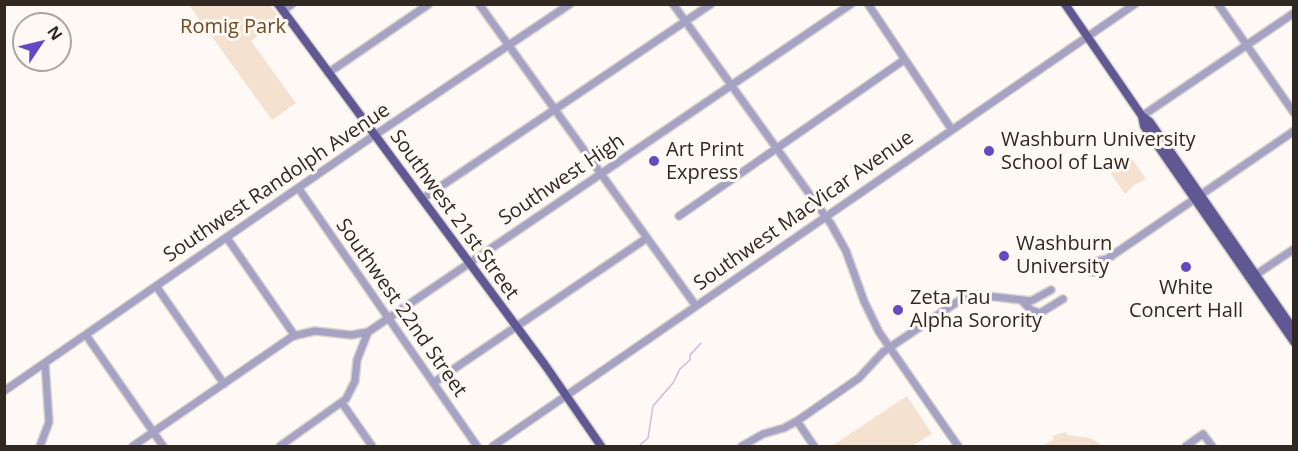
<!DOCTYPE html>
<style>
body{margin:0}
#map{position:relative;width:1298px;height:451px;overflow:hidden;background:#fef9f5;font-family:"Open Sans",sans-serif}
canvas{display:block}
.frame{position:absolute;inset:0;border:6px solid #312821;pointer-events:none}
.north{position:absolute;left:12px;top:12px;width:60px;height:60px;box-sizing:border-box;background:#fef9f5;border:2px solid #aca5a0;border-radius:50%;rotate:55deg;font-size:16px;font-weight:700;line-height:24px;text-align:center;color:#312821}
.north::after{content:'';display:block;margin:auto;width:21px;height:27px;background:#6549c2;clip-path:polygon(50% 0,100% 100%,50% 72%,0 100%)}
</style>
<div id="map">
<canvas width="1298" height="451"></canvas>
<div class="frame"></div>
<div class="north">N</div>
</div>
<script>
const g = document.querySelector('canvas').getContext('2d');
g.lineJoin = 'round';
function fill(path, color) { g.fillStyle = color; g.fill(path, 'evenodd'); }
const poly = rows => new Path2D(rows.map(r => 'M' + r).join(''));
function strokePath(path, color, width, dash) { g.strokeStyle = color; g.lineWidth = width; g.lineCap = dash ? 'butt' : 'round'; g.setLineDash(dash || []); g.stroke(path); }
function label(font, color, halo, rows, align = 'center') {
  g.font = font + ' "Open Sans",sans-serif'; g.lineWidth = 6; g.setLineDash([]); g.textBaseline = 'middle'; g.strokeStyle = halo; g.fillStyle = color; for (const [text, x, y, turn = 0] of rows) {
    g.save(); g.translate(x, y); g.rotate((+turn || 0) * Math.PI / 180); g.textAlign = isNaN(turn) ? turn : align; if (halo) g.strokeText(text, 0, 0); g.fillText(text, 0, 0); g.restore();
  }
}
fill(poly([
 [189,5,270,5,280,19,251,41,296,103,272,120],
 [1132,159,1146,179,1134,185,1125,194,1111,174,1119,163],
 [907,396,932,434,912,446,832,446],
 [1066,432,1067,435,1090,438,1104,446,1043,446,1054,439,1052,436]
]), '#f4e1cf');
strokePath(poly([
 [639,446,648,438,653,406,673,383,680,369,690,360,690,355,701,343]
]), '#c1bee1', 1.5);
const minor = poly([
 [479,4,696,306],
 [673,4,831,224,846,251,864,301,879,332,958,446],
 [868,4,952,130],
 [1218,4,1294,113],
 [283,11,292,4],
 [328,73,429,4],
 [1142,116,1294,13],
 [299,189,477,446],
 [422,199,711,4],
 [679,216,904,60],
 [227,238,295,336],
 [1107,259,1099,272,1091,272,1089,263,1107,259,1294,131],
 [1254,276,1294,249],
 [156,286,224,384],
 [1021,300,1031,310,1040,313,1063,299],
 [86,335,163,446],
 [433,383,647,238],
 [4,391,366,141,570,4],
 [342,403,372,446],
 [797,421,814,446],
 [40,446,49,422,45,363],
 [133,446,293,336,315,331,351,335,368,332,851,4],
 [280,446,346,399,355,381,357,360,368,332],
 [493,446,1135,4],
 [742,446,763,434,784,428,797,421,859,378,883,352,963,298,978,295,1031,301,1051,290],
 [1186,446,1203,434,1212,446]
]);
const major = poly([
 [278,4,545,365,601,446],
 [1065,4,1142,116,1144,126,1294,342],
 [1142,116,1150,122,1294,330]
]);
strokePath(minor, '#d9d3cf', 10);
strokePath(major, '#d9d3cf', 11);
strokePath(minor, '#a5a2c4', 7);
strokePath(major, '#605893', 8);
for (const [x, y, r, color] of [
 [989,151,6,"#6549c2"],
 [654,161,6,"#6549c2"],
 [1004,256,6,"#6549c2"],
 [1186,267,6,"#6549c2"],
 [898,310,6,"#6549c2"]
]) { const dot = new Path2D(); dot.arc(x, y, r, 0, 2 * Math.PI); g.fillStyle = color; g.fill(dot); strokePath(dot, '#fef9f5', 2); }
label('20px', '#71491e', '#fef9f5', [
 ["Romig Park",233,27]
]);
label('20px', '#312821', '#fef9f5', [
 ["Washburn University",1001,140],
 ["School of Law",1001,163],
 ["Art Print",666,150],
 ["Express",666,173],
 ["Washburn",1016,244],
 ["University",1016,267],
 ["White",1186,288,"center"],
 ["Concert Hall",1186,311,"center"],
 ["Zeta Tau",910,298],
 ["Alpha Sorority",910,321]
], 'left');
label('20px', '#312821', '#fef9f5', [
 ["Southwest High",562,180,-34],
 ["Southwest Randolph Avenue",277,183,-34],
 ["Southwest MacVicar Avenue",804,211,-35],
 ["Southwest 21st Street",454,215,54],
 ["Southwest 22nd Street",401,308,55]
]);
</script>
